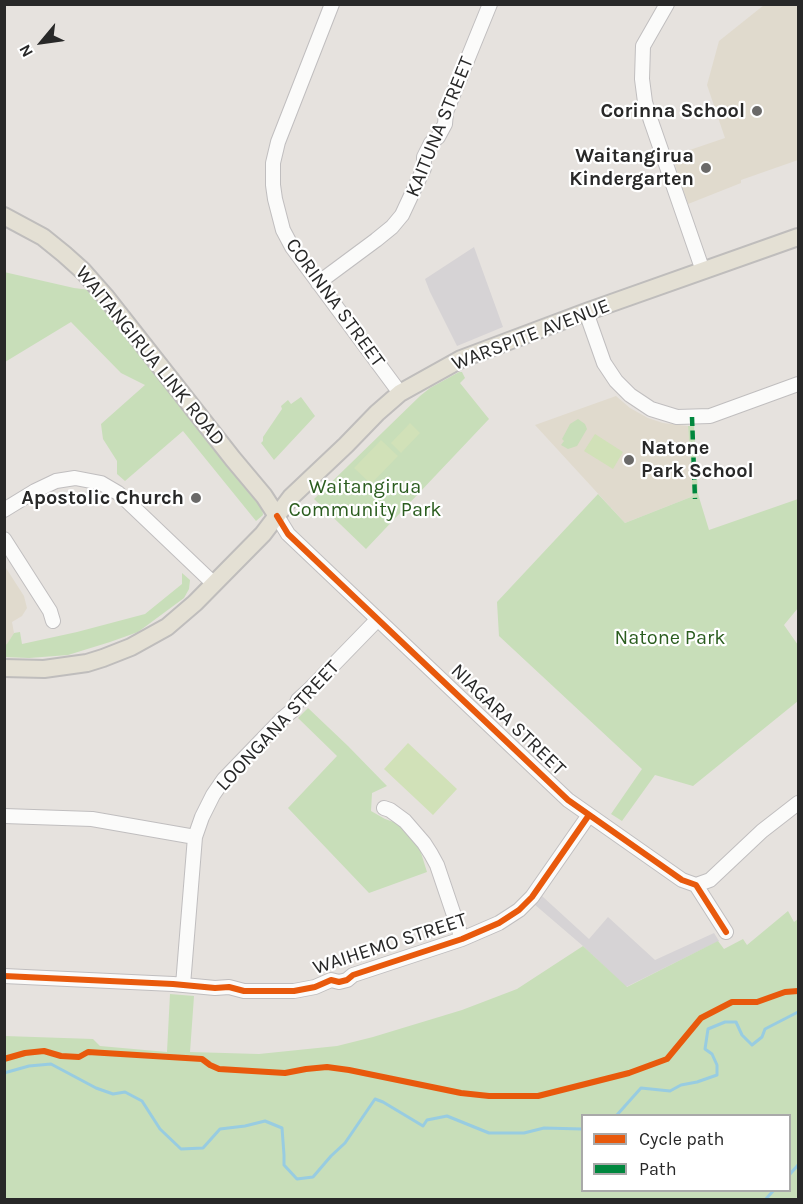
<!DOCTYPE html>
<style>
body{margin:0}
#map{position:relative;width:803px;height:1204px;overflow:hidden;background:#e6e2de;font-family:Karla,sans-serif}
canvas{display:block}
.frame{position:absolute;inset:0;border:6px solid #282828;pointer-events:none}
.legend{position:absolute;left:581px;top:1114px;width:210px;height:78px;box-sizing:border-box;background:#fff;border:2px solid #a9a9a9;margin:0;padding:8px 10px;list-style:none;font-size:18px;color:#282828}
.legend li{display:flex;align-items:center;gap:12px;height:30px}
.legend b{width:30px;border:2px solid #a9a9a9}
.north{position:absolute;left:12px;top:12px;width:60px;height:60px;-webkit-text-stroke:4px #fff;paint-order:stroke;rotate:241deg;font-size:16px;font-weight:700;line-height:24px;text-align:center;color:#282828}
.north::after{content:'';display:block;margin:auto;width:21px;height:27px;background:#282828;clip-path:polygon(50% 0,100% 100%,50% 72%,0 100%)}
</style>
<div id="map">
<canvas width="803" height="1204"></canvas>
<div class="frame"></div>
<ul class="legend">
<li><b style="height:8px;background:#e8590c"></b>Cycle path</li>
<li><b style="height:8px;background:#00873e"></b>Path</li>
</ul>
<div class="north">N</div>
</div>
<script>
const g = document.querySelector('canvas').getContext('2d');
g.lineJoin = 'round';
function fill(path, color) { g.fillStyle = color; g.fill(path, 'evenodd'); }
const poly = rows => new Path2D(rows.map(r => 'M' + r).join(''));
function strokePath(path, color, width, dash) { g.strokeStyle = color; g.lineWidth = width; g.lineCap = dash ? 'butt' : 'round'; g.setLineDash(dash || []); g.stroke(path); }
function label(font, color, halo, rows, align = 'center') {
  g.font = font + ' Karla,sans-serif'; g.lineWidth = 4.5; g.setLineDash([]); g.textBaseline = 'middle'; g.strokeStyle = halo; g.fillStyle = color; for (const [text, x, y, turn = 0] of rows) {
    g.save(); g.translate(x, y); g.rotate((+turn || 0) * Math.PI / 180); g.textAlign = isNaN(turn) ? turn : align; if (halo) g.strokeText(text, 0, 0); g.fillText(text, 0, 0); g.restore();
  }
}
fill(poly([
 [474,247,503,327,457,346,430,292,425,279],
 [542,896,589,939,608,917,655,960,714,933,719,941,626,987,583,946,534,904]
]), '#d6d3d5');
fill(poly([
 [764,5,798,5,798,160,741,180,741,183,688,204,672,156,725,138,707,85,719,41],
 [616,396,630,408,648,418,663,423,688,426,693,495,691,497,625,523,535,425],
 [4,565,24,596,27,608,22,616,12,622,14,633,7,645,4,645]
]), '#e0dacd');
fill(poly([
 [4,272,74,288,90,290,262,505,263,515,256,521,183,431,125,481,117,474,117,461,103,439,101,424,145,385,121,373,71,322,5,362],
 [459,372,462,372,465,378,460,383,489,419,366,549,314,499,420,396,430,388],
 [301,397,315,416,274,460,261,443,263,441,263,437,282,409,281,406,288,400,291,404],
 [578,419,585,424,587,429,577,446,568,449,561,445,564,441,562,439,570,424],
 [688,426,694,426,698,494,709,530,798,499,798,608,784,625,798,645,798,701,693,786,655,775,622,821,611,814,642,769,499,636,497,602,598,494,625,523,691,497,693,495],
 [182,573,190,580,189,589,184,598,138,632,110,642,68,655,29,658,5,657,5,645,7,644,14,633,20,632,22,644,77,632,145,614,182,584],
 [308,708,348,746,387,786,372,793,371,811,385,819,399,824,417,840,427,872,369,893,288,808,337,756,298,718],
 [788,911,794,922,798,919,798,1199,5,1199,5,1036,93,1039,100,1046,167,1052,170,994,194,996,190,1052,259,1054,337,1046,373,1037,462,1010,517,989,583,946,627,987,718,941,724,949,743,939,747,945],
 [582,1116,790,1116,790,1190,582,1190]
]), '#c8deb9');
fill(poly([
 [410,423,420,433,401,453,391,443],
 [595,434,623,452,613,469,584,451],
 [381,440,398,456,371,484,354,468],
 [408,743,457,789,433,815,384,769]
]), '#d1e1b8');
strokePath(poly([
 [4,1073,29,1066,51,1064,96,1088,113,1094,125,1092,142,1101,160,1129,181,1149,203,1148,220,1129,245,1126,265,1121,282,1128,284,1155,284,1165,297,1179,313,1177,331,1156,345,1143,375,1099,383,1102,423,1126,427,1120,447,1116,489,1133,524,1133,544,1128,582,1129],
 [616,1116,641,1088,670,1091,681,1085,697,1082,717,1075,717,1065,712,1054,705,1049,708,1029,725,1022,736,1022,742,1035,752,1045,762,1037,765,1029,798,1012],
 [790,1174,798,1165],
 [765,1200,774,1190]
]), '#98cce1', 3);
const minor = poly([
 [332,4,278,142,273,163,273,185,275,199,283,230,292,247,400,393],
 [667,4,643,46,642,79,645,102,651,121,703,271],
 [318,283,376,240,392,227,402,215,424,168,424,157,431,143,438,137,445,124,446,112,490,4],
 [586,312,604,363,616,381,630,395,651,409,677,417,710,416,798,384],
 [4,510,35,491,56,481,75,478,101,483,118,493,127,501,213,583],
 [277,516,288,534,568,800,682,880,696,885,726,932],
 [4,539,50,611,53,621],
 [384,808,390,810,405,821,424,843,431,854,437,865,462,939],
 [4,816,92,819,195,837],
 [696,885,710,880,762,831,798,803],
 [4,976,173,984,215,988,229,987,244,991,294,991,315,987,331,980,339,982,347,980,353,975,462,939,499,923,519,910,532,897,589,815],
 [183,985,195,837,202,817,213,795,224,779,282,719,294,709,298,700,308,691,377,620]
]);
const major = poly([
 [4,216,43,237,64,254,83,271,105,296,233,459,264,496,277,516],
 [4,668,44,669,87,663,103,658,131,647,167,627,195,603,263,534,291,497,346,445,377,413,400,393,461,359,586,312,798,237]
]);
strokePath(minor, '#c0bebf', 16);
strokePath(major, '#bfbdbc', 20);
strokePath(minor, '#fbfbfa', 14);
strokePath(major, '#e4e0d4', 16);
strokePath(poly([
 [692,417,695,499]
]), '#00873e', 4.5, [9, 4.5]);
strokePath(poly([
 [277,516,288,534,568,800,682,880,696,885,726,932],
 [4,976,173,984,215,988,229,987,244,991,294,991,315,987,331,980,339,982,347,980,353,975,462,939,499,923,519,910,532,897,589,815],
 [4,1059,25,1053,44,1051,61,1056,79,1057,88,1052,202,1059,210,1065,219,1069,285,1073,306,1069,327,1067,349,1070,461,1093,489,1096,538,1096,629,1073,667,1059,701,1018,732,1002,757,1002,785,992,798,991]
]), '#e8590c', 6);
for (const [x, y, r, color] of [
 [757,111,6,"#6a6968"],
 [706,168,6,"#6a6968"],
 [629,460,6,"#6a6968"],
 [196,498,6,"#6a6968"]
]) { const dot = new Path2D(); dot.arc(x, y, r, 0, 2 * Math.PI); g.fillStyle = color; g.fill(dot); strokePath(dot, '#fff', 2); }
label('bold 20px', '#282828', '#fff', [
 ["Corinna School",745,111],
 ["Waitangirua",694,156],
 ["Kindergarten",694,179],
 ["Natone",641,448,"left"],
 ["Park School",641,471,"left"],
 ["Apostolic Church",184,498]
], 'right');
label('20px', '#282828', '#fff', [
 ["KAITUNA STREET",440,127,-68],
 ["CORINNA STREET",335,303,54],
 ["WARSPITE AVENUE",531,335,-21],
 ["WAITANGIRUA LINK ROAD",150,356,51],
 ["NIAGARA STREET",508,720,44],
 ["LOONGANA STREET",278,726,-47],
 ["WAIHEMO STREET",390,944,-18]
]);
label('20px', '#2b5d1f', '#fff', [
 ["Waitangirua",365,487],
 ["Community Park",365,510],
 ["Natone Park",670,638]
]);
</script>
